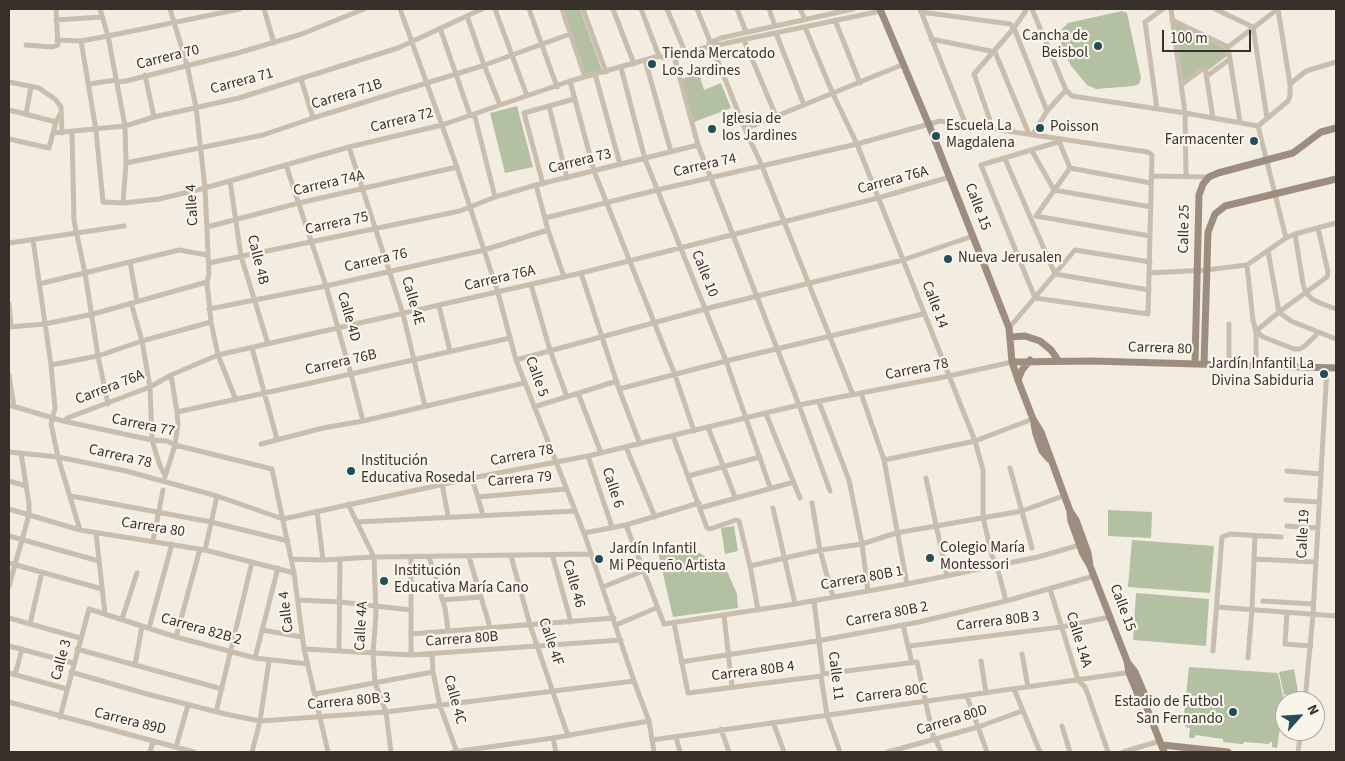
<!DOCTYPE html>
<meta charset="utf-8">
<style>
body{margin:0}
#map{position:relative;width:1345px;height:761px;overflow:hidden;background:#f2ece1;font-family:"Source Sans 3",sans-serif}
canvas{display:block}
.frame{position:absolute;inset:0;border:10px solid #38312b;pointer-events:none}
.north{position:absolute;left:1275px;top:691px;width:50px;height:50px;box-sizing:border-box;background:#f9f5ed;border:1px solid #aca79f;border-radius:50%;rotate:64deg;font-size:14px;font-weight:700;line-height:20px;text-align:center;color:#38312b}
.north::after{content:'';display:block;margin:auto;width:18px;height:22px;background:#244e57;clip-path:polygon(50% 0,100% 100%,50% 72%,0 100%)}
.scale{position:absolute;left:1162px;top:30px;width:89px;height:22px;box-sizing:border-box;border:2px solid #38312b;border-top:0;padding-left:6px;font-size:15px;line-height:18px;white-space:nowrap;color:#38312b;-webkit-text-stroke:4px #f9f5ed;paint-order:stroke}
</style>
<div id="map">
<canvas width="1345" height="761"></canvas>
<div class="frame"></div>
<div class="north">N</div>
<div class="scale">100 m</div>
</div>
<script>
const g = document.querySelector('canvas').getContext('2d');
g.lineJoin = 'round';
function fill(path, color) { g.fillStyle = color; g.fill(path, 'evenodd'); }
const poly = rows => new Path2D(rows.map(r => 'M' + r).join(''));
function strokePath(path, color, width, dash) { g.strokeStyle = color; g.lineWidth = width; g.lineCap = dash ? 'butt' : 'round'; g.setLineDash(dash || []); g.stroke(path); }
function label(font, color, halo, rows, align = 'center') {
  g.font = font + ' "Source Sans 3",sans-serif'; g.lineWidth = 4.5; g.setLineDash([]); g.textBaseline = 'middle'; g.strokeStyle = halo; g.fillStyle = color; for (const [text, x, y, turn = 0] of rows) {
    g.save(); g.translate(x, y); g.rotate((+turn || 0) * Math.PI / 180); g.textAlign = isNaN(turn) ? turn : align; if (halo) g.strokeText(text, 0, 0); g.fillText(text, 0, 0); g.restore();
  }
}
fill(poly([
 [563,9,580,9,602,70,585,74],
 [1122,11,1127,13,1141,78,1139,84,1133,86,1096,89,1087,85,1072,67,1064,54,1060,38,1061,30,1068,23],
 [1174,23,1226,49,1227,56,1207,71,1205,69,1184,85],
 [699,73,704,90,721,83,731,108,694,122,682,79],
 [517,106,533,167,505,173,490,113],
 [1108,510,1152,512,1151,538,1108,536],
 [734,526,738,551,725,554,721,528],
 [1132,540,1214,546,1210,593,1128,587],
 [681,548,700,553,727,571,737,594,738,608,673,617,658,552],
 [1136,593,1209,599,1206,646,1133,640],
 [1189,667,1278,673,1284,701,1277,748,1272,747,1272,742,1270,742,1269,744,1244,742,1243,744,1241,744,1223,742,1223,739,1196,735,1194,738,1189,738,1190,728,1186,727,1183,722],
 [1294,669,1298,692,1284,695,1279,672]
]), '#b3c0a2');
strokePath(poly([
 [100,9,108,36,125,126,126,163,123,203],
 [170,9,187,65,196,107,205,188,209,274,207,282,211,322,218,355,236,400],
 [264,9,274,43],
 [400,9,457,167,498,293,516,360,584,533,634,681,649,721,654,752],
 [495,9,527,96],
 [529,9,557,87],
 [562,9,585,77],
 [583,9,606,72],
 [613,9,634,64],
 [641,9,659,56],
 [667,9,686,54],
 [697,9,745,129,762,166,853,395],
 [737,9,746,32],
 [769,9,775,26],
 [800,9,805,19],
 [920,9,966,125],
 [1032,9,1066,90,1072,96,1185,113,1258,126],
 [1171,9,1185,113,1186,176],
 [1215,9,1253,27,1267,118],
 [921,12,1010,24,1014,28,1047,111],
 [467,16,484,65,500,105],
 [56,20,102,17],
 [835,20,860,83],
 [1172,20,1228,47],
 [805,27,833,94,857,144,975,441,983,470,983,517,992,556,997,566,1006,601],
 [440,28,470,115,475,117,495,197],
 [776,33,804,105],
 [931,39,995,52],
 [57,40,81,41,108,36,240,9],
 [744,40,776,116],
 [81,41,96,130,103,202,123,203,159,199,205,188,349,147,442,125,570,81,659,56,664,58,686,54,703,48,881,11],
 [709,43,721,38,853,9],
 [26,45,52,47,58,45,56,9],
 [1228,47,1278,9,1290,84],
 [1228,47,1240,122],
 [995,52,1029,134],
 [674,56,698,145,799,405,830,491],
 [645,60,671,152],
 [621,68,645,159,726,361,770,487],
 [595,74,620,164],
 [145,75,154,117],
 [1207,76,1230,59],
 [301,79,313,118],
 [570,81,594,171,675,375,694,431],
 [9,82,39,88,56,100,61,107,62,133],
 [89,84,116,80,119,82,126,81,238,53,302,34,364,9],
 [1181,85,1205,67,1213,118],
 [549,106,567,178],
 [1157,109,1145,22,1163,9],
 [9,110,56,122],
 [26,114,31,87],
 [1258,126,1286,238],
 [1258,126,1288,101,1290,96,1290,84,1306,71,1336,62],
 [745,129,904,64],
 [993,129,974,74,1014,28,1027,9],
 [72,132,74,221,85,273,98,356,108,404],
 [53,133,125,126,154,117,239,98,398,48,482,9],
 [1033,134,1047,111,1066,90],
 [9,139,49,148,56,122,60,114],
 [1059,141,1070,168],
 [349,147,403,314,425,406],
 [1032,151,1054,190,1151,207],
 [1005,159,1055,274,1149,290],
 [126,163,263,135,313,118,482,66,570,34],
 [286,165,326,286,351,374,363,421],
 [1070,168,1036,216,1150,236],
 [1070,168,1151,183],
 [1151,176,1209,177],
 [230,181,241,256,268,344],
 [543,184,524,113,574,99],
 [536,185,548,230,564,277],
 [545,218,657,190,857,144,940,121,1148,152,1152,155,1148,314,1035,298],
 [207,227,299,203,457,167],
 [1295,234,1303,284,1306,293,1312,299,1320,303,1336,309],
 [33,240,51,365,55,408,51,424,58,457,80,530],
 [9,243,124,226],
 [1268,251,1279,312,1291,321,1336,339],
 [130,262,137,301],
 [209,263,460,211,495,197,536,185,698,145],
 [1247,265,1253,321,1256,331,1256,365],
 [581,273,619,389,640,444],
 [1149,273,1206,270,1247,265,1286,238,1295,234,1336,223],
 [39,284,179,250,207,255],
 [531,285,550,350,567,397],
 [1035,298,981,165,1058,142],
 [131,303,142,341,150,387,152,440,160,466,165,475],
 [9,304,11,327],
 [439,306,450,351],
 [209,309,326,286,484,250,548,230],
 [9,327,45,324,93,314,207,282],
 [1009,328,1075,250,1150,262],
 [1256,331,1279,312,1327,277,1328,272,1318,228],
 [1256,331,1263,337,1294,349,1300,349,1306,345,1318,333],
 [252,348,277,439],
 [516,360,705,309,903,260,973,236],
 [51,365,98,356,142,341,211,322],
 [1229,365,1229,324],
 [9,375,14,407],
 [619,389,726,361,923,314],
 [578,393,601,453],
 [861,393,884,460,907,584],
 [819,402,849,480,862,544,868,591],
 [9,405,63,421,152,440,167,441,175,445,272,469,294,573,304,649,328,752],
 [534,407,617,381],
 [177,412,311,383,510,338],
 [766,414,800,498],
 [63,421,70,417,150,387,171,375,218,355,581,273,878,198,950,177],
 [708,427,735,497],
 [673,436,707,528,710,529,736,520,739,521,750,566,758,610],
 [261,444,323,428,363,421,524,383],
 [626,447,655,517],
 [9,452,58,457,126,471,217,496,283,519,472,478,588,456,799,405,949,376,1012,362],
 [588,456,612,527],
 [884,460,975,441,1033,419],
 [1010,468,1032,548],
 [1287,471,1321,474],
 [688,476,760,457],
 [165,477,175,445,178,424,177,412,171,375],
 [472,478,483,515],
 [926,478,947,576],
 [9,481,26,486],
 [442,484,448,516],
 [71,496,211,522,288,541],
 [478,497,566,489],
 [1286,500,1319,502],
 [812,503,820,550,833,597],
 [348,504,374,557,376,614,373,653,375,683,386,712,391,752],
 [700,508,794,482],
 [773,508,795,604],
 [9,509,80,530,205,550,294,573],
 [317,511,323,560],
 [357,522,575,511],
 [626,525,664,624,795,604,907,584,1038,557,1080,545],
 [1287,526,1317,528],
 [96,533,105,614],
 [584,533,626,525,699,503],
 [9,536,99,561],
 [153,541,163,490],
 [205,550,217,496],
 [552,554,571,622],
 [511,556,530,625,568,736],
 [429,557,445,608,448,630],
 [469,557,490,627],
 [292,559,323,560,374,557,591,554],
 [1254,559,1315,562],
 [9,563,102,589],
 [750,566,820,550,862,544,896,533,1022,511,1063,496],
 [9,586,29,515,29,504,21,453],
 [603,587,643,571],
 [1050,589,1078,680,1085,687,1087,692,1108,752],
 [299,600,340,602,411,610],
 [442,600,481,597],
 [814,601,823,674,821,676,827,715,840,752],
 [1263,601,1313,604],
 [1217,607,1336,616],
 [1287,612,1285,644,1311,646],
 [724,615,732,687],
 [9,618,80,638],
 [122,619,137,573],
 [674,623,688,693,821,676],
 [30,624,42,572],
 [616,625,656,608],
 [903,625,912,663],
 [149,628,172,544],
 [262,630,302,637],
 [411,634,614,618],
 [176,637,200,549],
 [9,646,73,663],
 [909,646,1061,627,1110,617],
 [77,649,222,689],
 [304,649,411,655,621,640],
 [339,650,340,559],
 [1213,651,1222,537,1230,534,1281,537],
 [432,654,433,672,440,706,457,752],
 [1022,654,1028,687],
 [411,655,411,557],
 [255,658,278,568],
 [1248,658,1252,609,1255,536],
 [981,661,986,693],
 [681,662,817,641,919,622,1006,601,1094,576],
 [135,665,142,626],
 [71,672,147,694,225,714,260,721,386,712,634,681],
 [9,673,67,689],
 [823,674,917,662,934,740],
 [15,675,22,649],
 [1014,689,1040,752],
 [315,694,433,672],
 [967,696,987,752],
 [1305,701,1313,614,1327,368],
 [9,702,194,752],
 [216,712,252,562],
 [60,717,89,609,176,637,255,658,308,664],
 [773,722,784,752],
 [1062,726,1070,752],
 [721,729,729,752],
 [676,737,680,752],
 [553,738,556,752],
 [652,740,1132,672],
 [936,740,941,752],
 [176,747,188,705],
 [150,752,153,741],
 [252,752,260,721,269,661],
 [453,752,553,738,649,721],
 [888,752,978,727,1022,711],
 [1123,752,1160,741],
 [1298,752,1301,731]
]), '#c9bdad', 5);
strokePath(poly([
 [880,9,929,125,1009,328,1012,362,1018,380,1033,419,1041,432,1070,511,1076,520,1088,553,1090,566],
 [1010,337,1025,336,1040,341,1051,350,1058,360],
 [1012,362,1092,361,1336,368],
 [1195,364,1199,195,1203,184,1209,177,1218,173,1293,153,1321,132,1336,128],
 [1204,364,1208,232,1215,214,1225,206,1336,179],
 [1018,380,1022,370,1030,360],
 [1034,424,1036,434,1042,451,1049,459],
 [1070,514,1071,521,1083,554,1090,566,1127,661,1129,673,1138,695,1144,701],
 [1128,663,1135,672,1144,693,1144,701,1164,752],
 [1162,745,1228,752]
]), '#9d8d7f', 7);
for (const [x, y, r, color] of [
 [1098,46,5,"#244e57"],
 [652,64,5,"#244e57"],
 [1040,128,5,"#244e57"],
 [712,129,5,"#244e57"],
 [936,136,5,"#244e57"],
 [1254,141,5,"#244e57"],
 [948,259,5,"#244e57"],
 [1324,374,5,"#244e57"],
 [351,471,5,"#244e57"],
 [930,558,5,"#244e57"],
 [599,559,5,"#244e57"],
 [384,581,5,"#244e57"],
 [1233,712,5,"#244e57"]
]) { const dot = new Path2D(); dot.arc(x, y, r, 0, 2 * Math.PI); g.fillStyle = color; g.fill(dot); strokePath(dot, '#f9f5ed', 2); }
label('15px', '#38312b', '#f9f5ed', [
 ["Cancha de",1088,37,"right"],
 ["Beisbol",1088,54,"right"],
 ["Tienda Mercatodo",662,55],
 ["Los Jardines",662,72],
 ["Iglesia de",722,120],
 ["los Jardines",722,137],
 ["Escuela La",946,127],
 ["Magdalena",946,144],
 ["Poisson",1050,128],
 ["Farmacenter",1244,141,"right"],
 ["Nueva Jerusalen",958,259],
 ["Jardín Infantil La",1314,365,"right"],
 ["Divina Sabiduria",1314,382,"right"],
 ["Institución",361,462],
 ["Educativa Rosedal",361,479],
 ["Colegio María",940,549],
 ["Montessori",940,566],
 ["Jardín Infantil",609,550],
 ["Mi Pequeño Artista",609,567],
 ["Institución",394,572],
 ["Educativa María Cano",394,589],
 ["Estadio de Futbol",1223,703,"right"],
 ["San Fernando",1223,720,"right"]
], 'left');
label('15px', '#38312b', '#f9f5ed', [
 ["Carrera 70",168,58,-14],
 ["Carrera 71",242,82,-15],
 ["Carrera 71B",347,95,-17],
 ["Carrera 72",402,121,-14],
 ["Carrera 73",580,162,-14],
 ["Carrera 74",705,166,-13],
 ["Carrera 76A",893,181,-15],
 ["Carrera 74A",329,184,-13],
 ["Calle 4",193,205,-93],
 ["Calle 15",977,207,69],
 ["Carrera 75",337,224,-12],
 ["Calle 25",1185,229,-89],
 ["Calle 4B",257,260,76],
 ["Carrera 76",376,261,-13],
 ["Calle 10",704,274,68],
 ["Carrera 76A",500,279,-13],
 ["Calle 4E",412,301,74],
 ["Calle 14",934,305,69],
 ["Calle 4D",348,317,74],
 ["Carrera 80",1160,349,2],
 ["Carrera 76B",341,363,-13],
 ["Carrera 78",917,370,-11],
 ["Calle 5",536,377,70],
 ["Carrera 76A",110,388,-21],
 ["Carrera 77",143,426,12],
 ["Carrera 78",522,456,-11],
 ["Carrera 78",120,457,13],
 ["Carrera 79",520,480,-5],
 ["Calle 6",612,488,72],
 ["Carrera 80",153,528,9],
 ["Calle 19",1304,534,-87],
 ["Carrera 80B 1",862,579,-10],
 ["Calle 46",573,584,74],
 ["Calle 15",1122,608,69],
 ["Calle 4",287,612,-97],
 ["Carrera 80B 2",887,615,-11],
 ["Carrera 80B 3",998,622,-7],
 ["Calle 4A",362,626,-87],
 ["Carrera 82B 2",201,630,16],
 ["Carrera 80B",462,640,-4],
 ["Calle 14A",1078,640,73],
 ["Calle 4F",550,642,71],
 ["Calle 3",62,660,-75],
 ["Carrera 80B 4",753,672,-7],
 ["Calle 11",835,676,83],
 ["Carrera 80C",892,694,-8],
 ["Calle 4C",454,700,75],
 ["Carrera 80B 3",349,702,-5],
 ["Carrera 80D",952,721,-17],
 ["Carrera 89D",130,722,14]
]);
</script>
